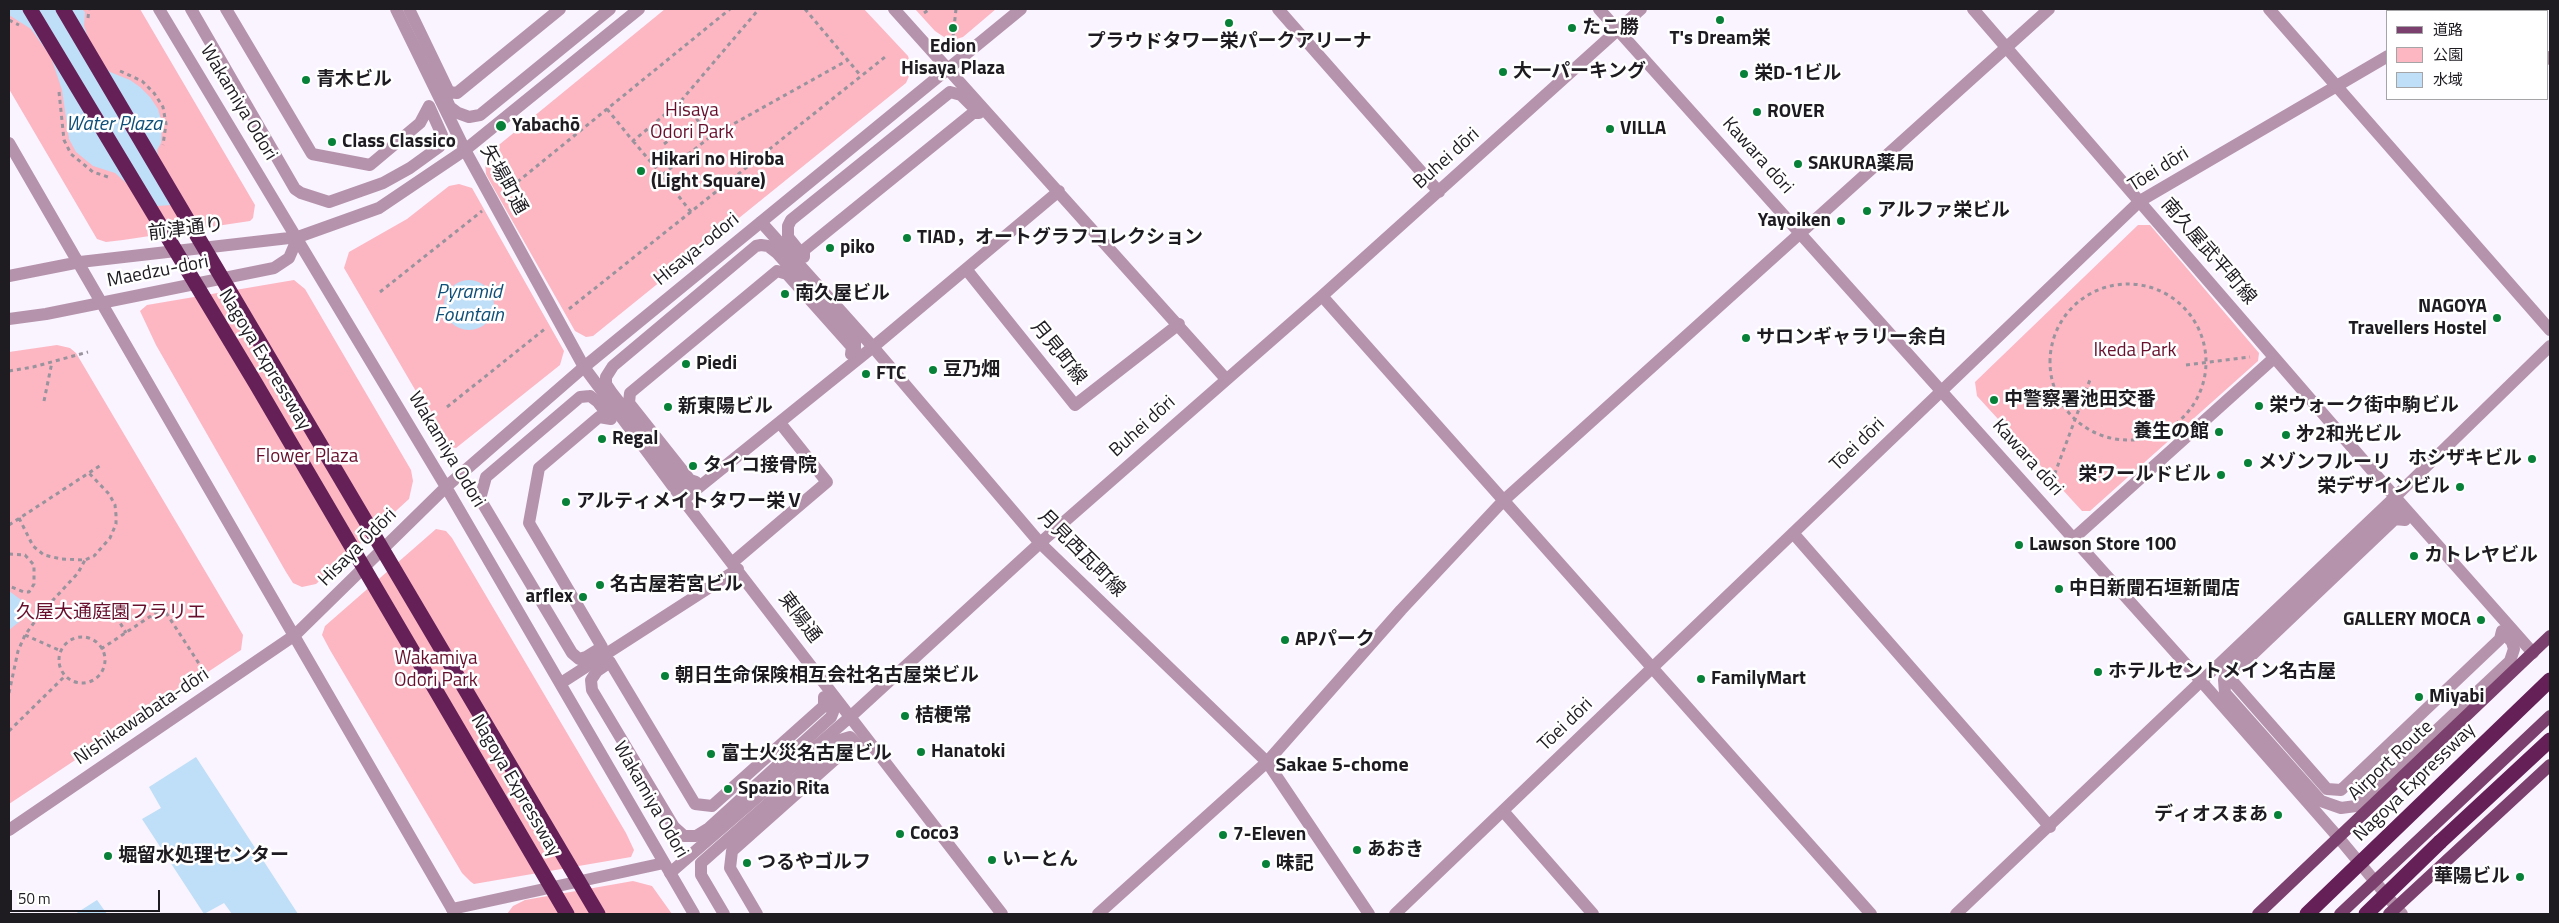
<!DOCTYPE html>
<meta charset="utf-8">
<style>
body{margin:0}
#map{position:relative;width:2559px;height:923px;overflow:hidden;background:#f9f4ff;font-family:"Titillium Web","Noto Sans JP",sans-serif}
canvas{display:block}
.frame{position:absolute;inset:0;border:10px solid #1e1b21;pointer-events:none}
.legend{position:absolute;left:2386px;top:10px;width:162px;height:90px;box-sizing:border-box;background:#fff;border:1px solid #a5a4a6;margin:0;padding:6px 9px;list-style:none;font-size:15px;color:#1e1b21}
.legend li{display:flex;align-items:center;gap:10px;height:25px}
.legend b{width:25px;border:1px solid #a5a4a6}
.scale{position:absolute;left:10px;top:890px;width:150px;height:22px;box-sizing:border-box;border:2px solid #1e1b21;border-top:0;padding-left:6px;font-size:15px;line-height:18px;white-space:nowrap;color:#1e1b21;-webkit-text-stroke:4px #fff;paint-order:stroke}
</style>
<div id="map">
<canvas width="2559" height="923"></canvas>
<div class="frame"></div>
<ul class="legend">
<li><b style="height:6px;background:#7c406e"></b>道路</li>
<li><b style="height:14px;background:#fcb7c3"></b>公園</li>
<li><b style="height:14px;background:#bfdef7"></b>水域</li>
</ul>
<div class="scale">50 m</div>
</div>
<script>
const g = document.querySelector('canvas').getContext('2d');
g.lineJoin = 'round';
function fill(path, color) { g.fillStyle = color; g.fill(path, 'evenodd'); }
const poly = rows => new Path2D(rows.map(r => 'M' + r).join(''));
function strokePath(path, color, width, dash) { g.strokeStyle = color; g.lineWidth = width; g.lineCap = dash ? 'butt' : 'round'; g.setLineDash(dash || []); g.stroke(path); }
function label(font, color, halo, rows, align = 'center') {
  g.font = font + ' "Titillium Web","Noto Sans JP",sans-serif'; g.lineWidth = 5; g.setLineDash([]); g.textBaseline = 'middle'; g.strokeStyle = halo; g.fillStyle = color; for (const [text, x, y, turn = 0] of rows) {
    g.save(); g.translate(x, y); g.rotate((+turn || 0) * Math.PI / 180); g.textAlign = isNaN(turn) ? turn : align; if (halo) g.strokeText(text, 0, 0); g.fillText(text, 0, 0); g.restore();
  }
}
fill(poly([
 [9,9,140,9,255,205,253,218,250,221,123,240,106,242,97,239,9,89],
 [665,9,864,9,908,56,911,66,910,74,906,83,593,336,586,337,575,331,493,187,486,174,485,162,489,153],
 [915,9,996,9,963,37,950,41,935,31],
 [459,184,472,188,564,351,560,365,456,448,450,447,445,441,344,268,349,252,407,219,449,186],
 [2138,225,2150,225,2259,353,2258,361,2090,511,2082,511,1977,396,1975,382],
 [294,280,305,289,411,470,413,481,409,499,316,584,302,587,293,583,286,572,156,345,140,311,147,305],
 [57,345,70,348,76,353,243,635,241,650,9,804,9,352],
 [436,529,446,531,452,538,626,833,634,850,631,857,474,884,471,882,462,873,330,650,322,635,325,626],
 [633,881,652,886,672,914,507,914,513,906,525,900]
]), '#fcb7c3');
fill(poly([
 [9,9,82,9,85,12,84,26,91,46,102,64,110,72,130,80,140,87,150,97,158,109,162,123,161,143,157,150,160,169,185,204,143,207,133,189,115,173,93,166,76,152,69,139,62,90,51,57,31,29,9,15],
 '444 305a25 25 0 1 1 50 0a25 25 0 1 1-50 0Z',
 [9,591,24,602,26,612,23,619,9,630],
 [196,757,298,914,232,914,224,903,204,914,142,819,161,808,149,787],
 [97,900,107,914,75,914]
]), '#bfdef7');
strokePath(poly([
 [805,9,861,76],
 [924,13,930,9],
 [88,18,89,9],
 [9,20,19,25],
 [953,37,956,9],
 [120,71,142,81,154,93,163,107,166,124,163,145],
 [59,92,64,140,71,154,93,172,111,178],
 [680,102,693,114,710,137],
 [607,109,633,141,680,102,759,9],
 [633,141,662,175],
 [664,144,697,119],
 [505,192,730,9],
 [691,212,662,175,710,137,848,60],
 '2050 362a78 78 0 1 1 156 0a78 78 0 1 1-156 0Z',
 [380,292,482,211],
 [569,309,885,57],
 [2186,365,2250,357],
 [9,371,33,367,88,352],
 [44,401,52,362],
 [447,407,546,328],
 [2049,489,2091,377],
 [19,518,33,546,44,555,61,559,85,560,94,556,110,538,116,524,116,515,115,505,109,494,89,473],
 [9,525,101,465],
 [9,554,25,555,34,565,34,584,29,592,24,592,9,586],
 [47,610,50,608,110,612,115,614,126,633],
 [25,635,61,651],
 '59 660a23 23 0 1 1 46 0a23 23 0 1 1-46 0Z',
 [101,649,163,608,207,676],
 [9,693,18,651,25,635,42,612,78,573,85,560],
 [9,731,65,676]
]), '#98939c', 3, [4, 4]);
strokePath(poly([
 [191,9,295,189,301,193,329,202,383,183,410,168,439,147,442,135,429,106,420,123,370,165,312,154,226,9],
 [409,9,449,92,457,93,560,9],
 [950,92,961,95,979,113,973,113,804,250,804,257,788,237,788,226,791,220,950,92],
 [444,94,450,107,458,113,469,117,480,115,610,9],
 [761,245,768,246,777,253,855,340,855,349,851,354,852,347,787,274,777,271,630,393,629,403,690,480,696,482,686,486,682,483,612,393,606,384,606,377,613,366,756,246,761,245],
 [590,396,598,402,611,419,599,417,539,468,529,523,602,647,586,657,579,659,572,653,480,499,486,477,580,397,590,396],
 [2394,511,2398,511,2405,520,2395,519,2231,675,2233,682,2327,789,2341,790,2500,639,2502,631,2512,642,2514,649,2510,661,2356,806,2341,808,2321,801,2225,693,2224,680,2227,669,2394,511],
 [610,662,695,804,712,806,824,706,824,697,833,712,831,717,709,828,696,836,684,836,674,827,592,690,591,680,597,671,610,662],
 [724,914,701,875,701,863,840,740,850,737,859,746,850,746,732,851,730,868,757,914]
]), '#b693ac', 12);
strokePath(poly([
 [396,9,465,150,584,367,683,500,1002,914],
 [894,9,1226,379],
 [1278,9,1439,192],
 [1599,9,2201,681,2338,837,2402,914],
 [1973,9,2395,497,2533,653],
 [2269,9,2550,330],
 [2504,9,2506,11],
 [2463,11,2467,9],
 [2548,57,2550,59],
 [761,222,873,347,1040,543,1267,762,1369,914],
 [966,269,1075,405,1179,324],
 [1322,296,1871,914],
 [683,500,873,347,1059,191],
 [1793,533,2050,827],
 [2074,538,2274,358],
 [733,562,827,482,780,423],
 [561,683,738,569],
 [1503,811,1593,914],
 [670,873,850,717,1040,543,1322,296,1641,9],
 [452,909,664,863],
 [1098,914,1267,762,1401,610,1503,501,2049,9],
 [1395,914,2140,201,2388,56],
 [1956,914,2395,497,2550,346]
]), '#b693ac', 12);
strokePath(poly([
 [159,9,446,487,694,914],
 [9,143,455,914],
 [9,276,80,262,298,237,379,208,465,150,639,9],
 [9,319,46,314,274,268,289,258,298,237],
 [9,830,295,635,446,487,584,367,1021,9]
]), '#b693ac', 12);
strokePath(poly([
 [2258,914,2550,636],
 [2340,914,2550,716],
 [2389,914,2550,765]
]), '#7c406e', 12);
strokePath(poly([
 [2440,842,2550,740]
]), '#662058', 15);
strokePath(poly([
 [30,9,256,384,567,914],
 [63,9,598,914],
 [2307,914,2550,680],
 [2366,914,2440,842]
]), '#662058', 15);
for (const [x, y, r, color] of [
 [1720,20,5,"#078038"],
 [1229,23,5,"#078038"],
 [953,28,5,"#078038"],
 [1572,28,5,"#078038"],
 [1503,72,5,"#078038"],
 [1744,74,5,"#078038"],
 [306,80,5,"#078038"],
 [1757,112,5,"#078038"],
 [501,126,6,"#078038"],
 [1610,129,5,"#078038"],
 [332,142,5,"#078038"],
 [1798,164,5,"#078038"],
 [641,171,5,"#078038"],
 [1867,211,5,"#078038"],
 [1841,221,5,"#078038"],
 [907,238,5,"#078038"],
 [830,248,5,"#078038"],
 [785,294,5,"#078038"],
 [2497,318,5,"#078038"],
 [1746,338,5,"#078038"],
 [686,364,5,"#078038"],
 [933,370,5,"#078038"],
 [866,374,5,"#078038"],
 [1994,400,5,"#078038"],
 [2259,406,5,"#078038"],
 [668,407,5,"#078038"],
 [2219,432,5,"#078038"],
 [2286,435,5,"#078038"],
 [602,439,5,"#078038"],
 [2532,459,5,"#078038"],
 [2248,463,5,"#078038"],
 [693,466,5,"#078038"],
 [2221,475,5,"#078038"],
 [2460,487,5,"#078038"],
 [566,502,5,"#078038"],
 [2019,545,5,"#078038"],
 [2414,556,5,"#078038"],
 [600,585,5,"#078038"],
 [2059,589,5,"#078038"],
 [583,597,5,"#078038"],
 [2481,620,5,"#078038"],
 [1285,640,5,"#078038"],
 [2098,672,5,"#078038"],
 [665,676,5,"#078038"],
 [1701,679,5,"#078038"],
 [2419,697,5,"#078038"],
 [905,716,5,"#078038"],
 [921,752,5,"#078038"],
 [711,754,5,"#078038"],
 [728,789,5,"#078038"],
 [2278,815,5,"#078038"],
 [900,834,5,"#078038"],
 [1223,835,5,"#078038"],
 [1357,850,5,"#078038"],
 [108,856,5,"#078038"],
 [992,860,5,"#078038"],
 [747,863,5,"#078038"],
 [1266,864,5,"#078038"],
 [2520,877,5,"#078038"]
]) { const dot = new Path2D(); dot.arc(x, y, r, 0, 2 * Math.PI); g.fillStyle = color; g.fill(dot); strokePath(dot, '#fff', 2); }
label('bold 19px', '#1e1b21', '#fff', [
 ["たこ勝",1582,28],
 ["T's Dream栄",1720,39,"center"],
 ["プラウドタワー栄パークアリーナ",1229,42,"center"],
 ["Edion",953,47,"center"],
 ["Hisaya Plaza",953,69,"center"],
 ["大一パーキング",1513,72],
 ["栄D-1ビル",1754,74],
 ["青木ビル",316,80],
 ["ROVER",1767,112],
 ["Yabachō",512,126],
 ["VILLA",1620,129],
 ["Class Classico",342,142],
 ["Hikari no Hiroba",651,160],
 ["(Light Square)",651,182],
 ["SAKURA薬局",1808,164],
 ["アルファ栄ビル",1877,211],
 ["Yayoiken",1831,221,"right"],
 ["TIAD，オートグラフコレクション",917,238],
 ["piko",840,248],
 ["南久屋ビル",795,294],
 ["NAGOYA",2487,307,"right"],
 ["Travellers Hostel",2487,329,"right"],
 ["サロンギャラリー余白",1756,338],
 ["Piedi",696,364],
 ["豆乃畑",943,370],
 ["FTC",876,374],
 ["中警察署池田交番",2004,400],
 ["栄ウォーク街中駒ビル",2269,406],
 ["新東陽ビル",678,407],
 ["養生の館",2209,432,"right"],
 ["㐧2和光ビル",2296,435],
 ["Regal",612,439],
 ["ホシザキビル",2522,459,"right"],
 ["メゾンフルーリ",2258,463],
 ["タイコ接骨院",703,466],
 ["栄ワールドビル",2211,475,"right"],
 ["栄デザインビル",2450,487,"right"],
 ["アルティメイトタワー栄Ⅴ",576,502],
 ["Lawson Store 100",2029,545],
 ["カトレヤビル",2424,556],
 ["名古屋若宮ビル",610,585],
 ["中日新聞石垣新聞店",2069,589],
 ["arflex",573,597,"right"],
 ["GALLERY MOCA",2471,620,"right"],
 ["APパーク",1295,640],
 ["ホテルセントメイン名古屋",2108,672],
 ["朝日生命保険相互会社名古屋栄ビル",675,676],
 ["FamilyMart",1711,679],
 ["Miyabi",2429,697],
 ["桔梗常",915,716],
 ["Hanatoki",931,752],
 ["富士火災名古屋ビル",721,754],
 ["Spazio Rita",738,789],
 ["ディオスまあ",2268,815,"right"],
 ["Coco3",910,834],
 ["7-Eleven",1233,835],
 ["あおき",1367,850],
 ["堀留水処理センター",118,856],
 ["いーとん",1002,860],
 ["つるやゴルフ",757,863],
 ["味記",1276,864],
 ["華陽ビル",2510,877,"right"]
], 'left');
label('19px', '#1e1b21', '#fff', [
 ["Wakamiya Odori",238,103,59],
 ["Kawara dōri",1757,156,48],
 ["Buhei dōri",1447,159,-42],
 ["Tōei dōri",2159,170,-32],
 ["矢場町通",503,180,61],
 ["前津通り",186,230,-7],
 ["Hisaya-odori",697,250,-39],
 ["南久屋武平町線",2208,252,49],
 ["Maedzu-dori",158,272,-11],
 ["月見町線",1058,353,51],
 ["Nagoya Expressway",264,360,59],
 ["Buhei dōri",1143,427,-42],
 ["Tōei dōri",1858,445,-44],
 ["Wakamiya Odori",446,450,59],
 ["Kawara dōri",2027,458,48],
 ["Hisaya Ōdōri",358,548,-45],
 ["月見西瓦町線",1081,554,45],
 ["東陽通",799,618,53],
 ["Nishikawabata-dōri",142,717,-34],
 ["Tōei dōri",1566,725,-44],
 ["Airport Route",2391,761,-43],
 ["Nagoya Expressway",2415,783,-44],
 ["Nagoya Expressway",515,786,60],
 ["Wakamiya Odori",650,800,60]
]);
label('19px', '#670f2c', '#fff', [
 ["Hisaya",692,111],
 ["Odori Park",692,133],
 ["Ikeda Park",2135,351],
 ["Flower Plaza",307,457],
 ["久屋大通庭園フラリエ",111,613],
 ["Wakamiya",436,659],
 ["Odori Park",436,681]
]);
label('italic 20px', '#104f78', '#fff', [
 ["Water Plaza",114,125],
 ["Pyramid",469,293],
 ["Fountain",469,316]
]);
label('bold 20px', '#1e1b21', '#fff', [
 ["Sakae 5-chome",1342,766]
]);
</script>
